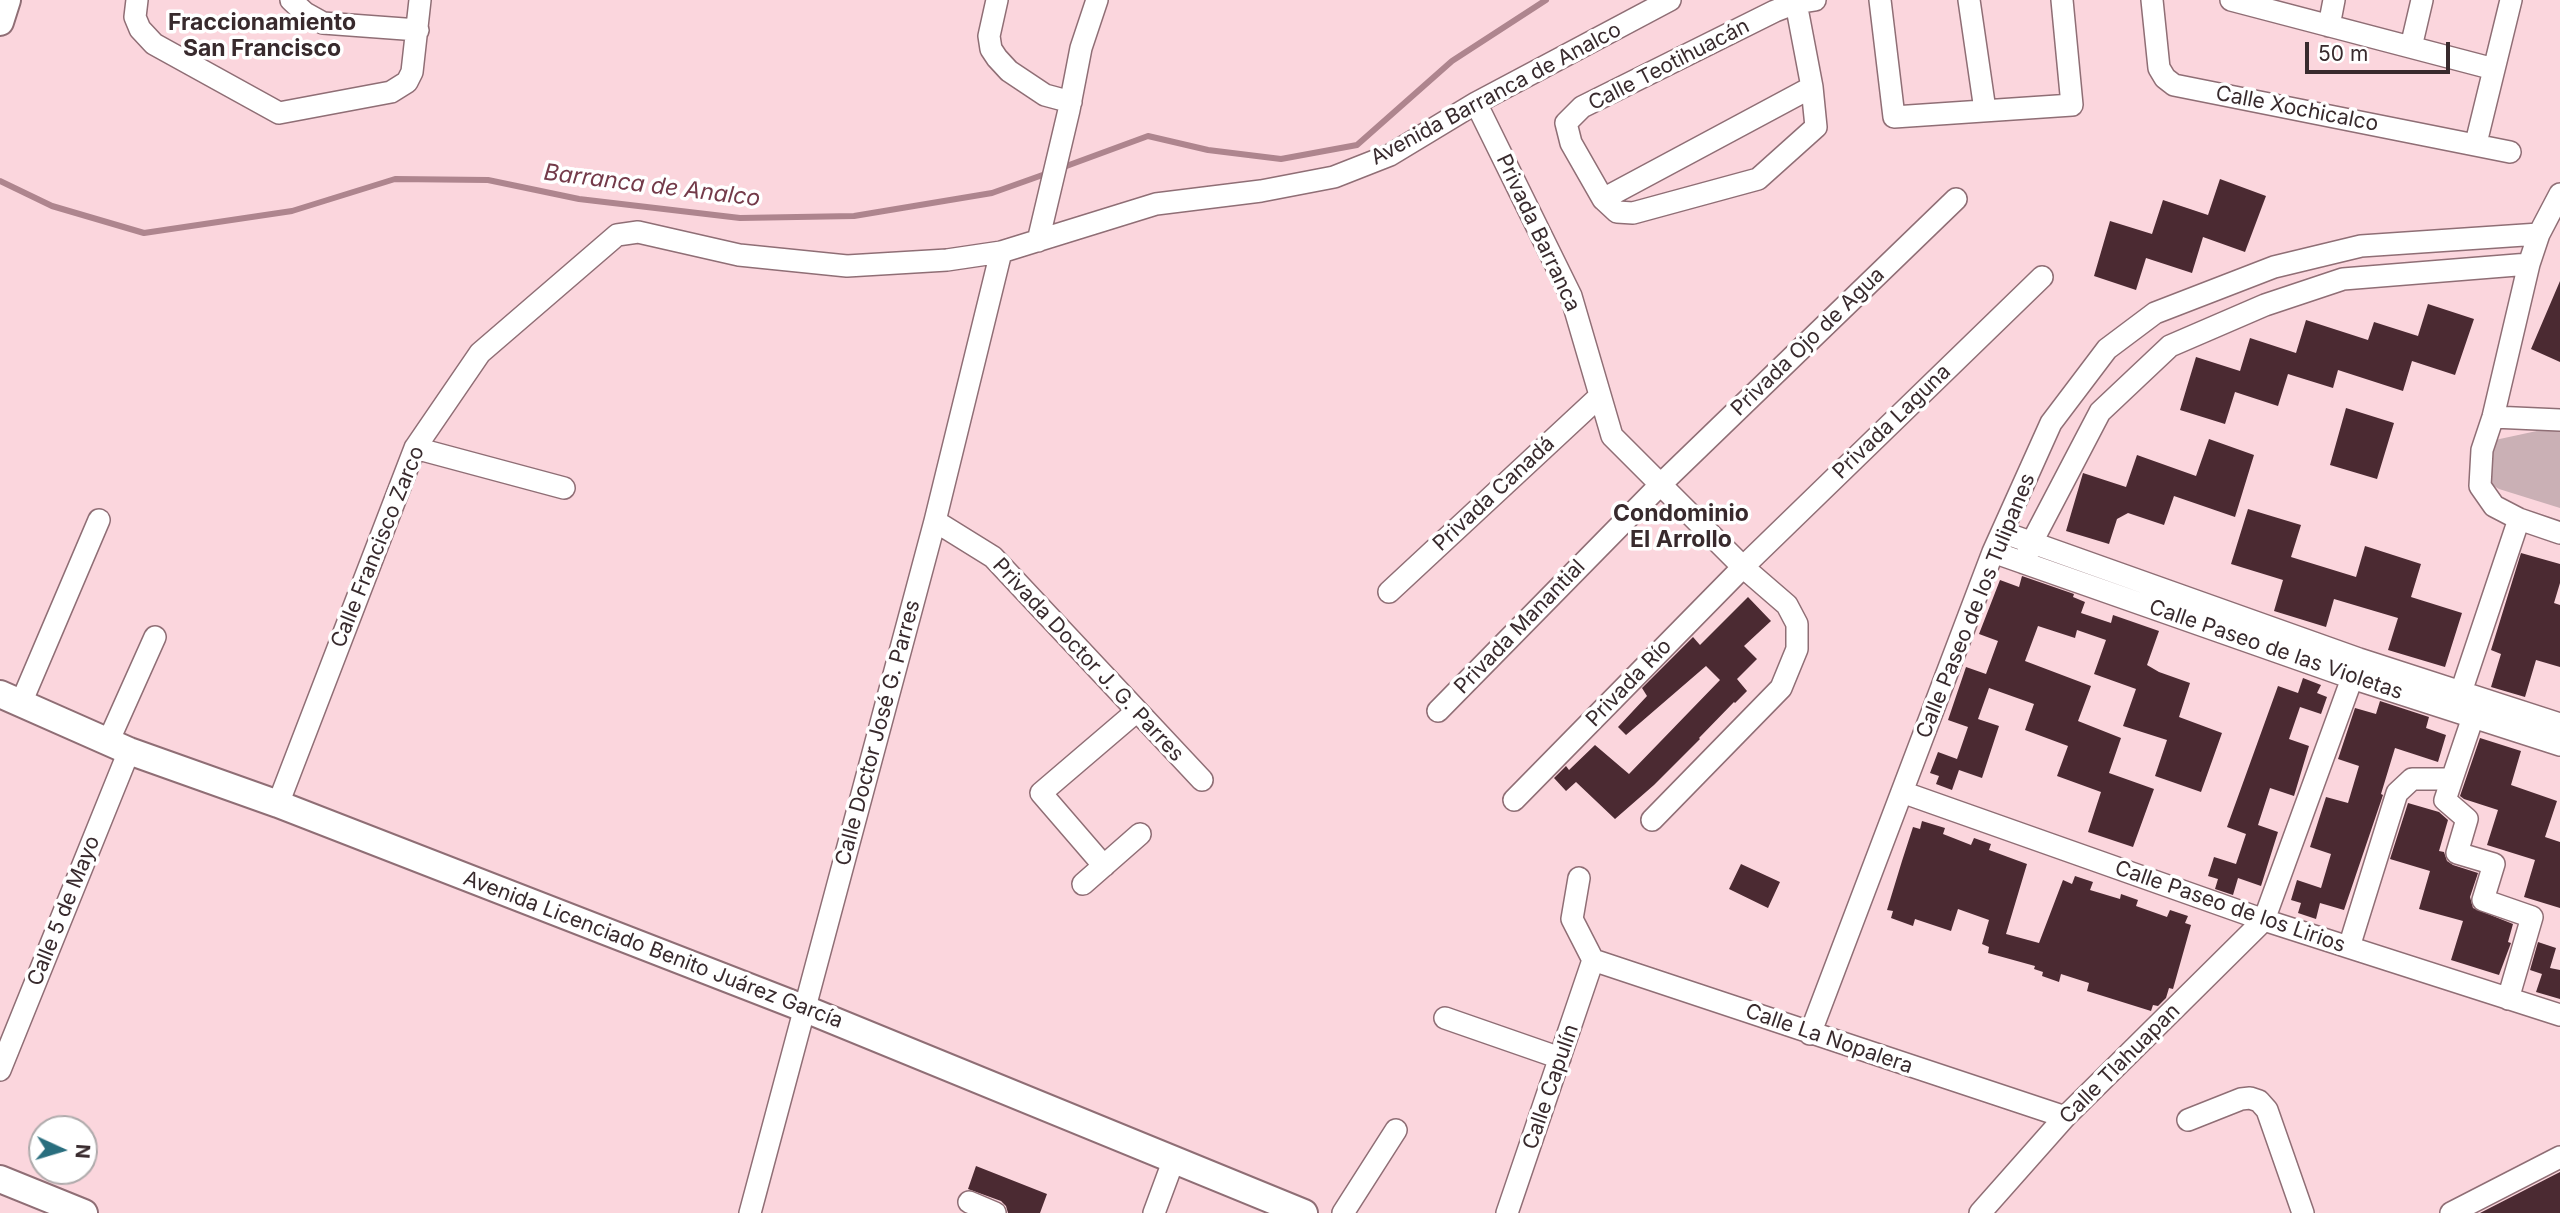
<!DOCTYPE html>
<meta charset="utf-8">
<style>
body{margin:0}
#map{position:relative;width:2560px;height:1213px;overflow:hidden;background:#fbd6dd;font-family:Inter,sans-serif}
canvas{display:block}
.north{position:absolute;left:28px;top:1115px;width:70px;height:70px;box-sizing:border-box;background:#fff;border:2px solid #afaaab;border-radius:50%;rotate:94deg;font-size:19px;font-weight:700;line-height:28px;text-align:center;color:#382a2d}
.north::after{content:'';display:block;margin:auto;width:24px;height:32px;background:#296e7e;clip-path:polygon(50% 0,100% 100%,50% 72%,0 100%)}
.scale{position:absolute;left:2305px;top:42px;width:145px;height:32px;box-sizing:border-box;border:4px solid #382a2d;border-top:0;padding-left:9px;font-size:21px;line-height:24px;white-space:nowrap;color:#382a2d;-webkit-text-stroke:5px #fff;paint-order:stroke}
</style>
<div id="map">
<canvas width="2560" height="1213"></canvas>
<div class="north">N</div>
<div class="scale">50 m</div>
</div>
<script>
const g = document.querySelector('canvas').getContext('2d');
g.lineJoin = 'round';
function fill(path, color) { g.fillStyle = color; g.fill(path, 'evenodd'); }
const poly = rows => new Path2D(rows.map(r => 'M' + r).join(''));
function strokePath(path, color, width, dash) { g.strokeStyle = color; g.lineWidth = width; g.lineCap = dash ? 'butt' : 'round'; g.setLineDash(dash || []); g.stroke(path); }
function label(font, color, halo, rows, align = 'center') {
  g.font = font + ' Inter,sans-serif'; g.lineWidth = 7; g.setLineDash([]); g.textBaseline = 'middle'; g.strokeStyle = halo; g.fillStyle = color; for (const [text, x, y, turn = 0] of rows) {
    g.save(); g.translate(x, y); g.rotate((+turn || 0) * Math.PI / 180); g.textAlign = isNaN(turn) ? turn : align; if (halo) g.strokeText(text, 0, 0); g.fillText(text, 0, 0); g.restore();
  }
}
fill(poly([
 [2560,426,2560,508,2499,489,2489,483,2489,448,2495,440]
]), '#cab0b5');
strokePath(poly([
 [1061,168,1148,136,1208,150,1281,159,1357,145,1452,61,1546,0],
 [0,181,52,206,144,233,292,211,395,179,488,180,579,199,740,218,854,216,992,193,1051,172]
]), '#ae858e', 6);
fill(poly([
 [2220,179,2266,196,2245,252,2203,237,2192,273,2146,258,2136,290,2094,276,2110,221,2152,234,2163,200,2208,215],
 [2560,281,2560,362,2531,349],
 [2428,304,2474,319,2455,375,2412,361,2403,391,2338,370,2333,388,2288,374,2278,406,2235,392,2225,424,2180,410,2196,357,2240,371,2250,338,2296,353,2306,320,2368,340,2374,322,2418,336],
 [2346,408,2394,423,2377,479,2330,465],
 [2209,439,2254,455,2235,517,2174,496,2164,525,2128,513,2117,519,2109,544,2066,531,2083,473,2126,487,2137,455,2196,476],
 [2248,509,2301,525,2291,557,2356,577,2365,546,2421,564,2411,597,2462,613,2445,667,2388,650,2398,618,2334,599,2326,627,2274,611,2283,580,2231,564],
 [2521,553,2560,564,2560,583,2554,603,2560,605,2560,667,2536,660,2525,697,2491,687,2501,654,2491,650],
 [2022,576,2074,594,2073,597,2085,602,2081,613,2111,623,2113,615,2159,631,2147,665,2159,672,2190,683,2179,717,2222,733,2201,792,2155,776,2167,740,2123,726,2136,689,2094,674,2106,640,2077,630,2075,638,2038,626,2025,661,2091,686,2078,721,2121,738,2109,773,2154,789,2133,847,2088,832,2101,792,2057,776,2068,746,2025,730,2034,704,1989,688,1978,719,1999,726,1982,778,1959,770,1952,790,1936,784,1939,776,1930,773,1938,752,1957,759,1968,727,1948,720,1966,667,1986,674,1998,641,1979,634,2000,580,2019,587],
 [1748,597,1771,621,1744,646,1757,659,1737,679,1747,691,1735,703,1734,702,1699,738,1700,739,1654,785,1615,819,1576,782,1566,791,1554,778,1566,766,1569,770,1595,745,1629,774,1720,680,1706,666,1626,735,1618,727,1647,696,1642,688,1693,637,1700,645],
 [2303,678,2321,685,2317,693,2327,697,2321,714,2300,707,2289,739,2309,746,2294,796,2270,788,2258,825,2278,832,2261,886,2238,878,2233,895,2215,889,2218,879,2208,876,2214,857,2236,864,2246,834,2227,827,2278,686,2298,693],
 [2380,701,2429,717,2426,728,2446,735,2438,762,2395,748,2381,794,2383,795,2344,910,2320,903,2316,919,2298,913,2301,903,2291,900,2297,880,2321,888,2331,854,2310,847,2326,797,2348,803,2359,766,2338,759,2355,708,2376,714],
 [2480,738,2521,751,2511,785,2557,801,2545,837,2560,842,2560,908,2524,897,2535,860,2487,845,2498,810,2464,799,2460,796],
 [2408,803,2439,812,2448,820,2439,851,2444,852,2447,861,2453,865,2478,873,2470,897,2473,908,2513,924,2508,942,2511,943,2499,975,2451,960,2463,921,2419,909,2430,871,2390,859],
 [1922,821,1945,828,1943,834,1971,845,1974,838,1991,844,1989,850,2027,864,2006,934,2039,943,2063,880,2072,884,2075,876,2093,882,2090,890,2120,899,2121,894,2138,900,2136,906,2167,917,2170,910,2188,916,2185,923,2191,925,2173,989,2169,988,2166,998,2158,1006,2153,1005,2151,1011,2087,991,2089,983,2061,974,2059,982,2042,976,2043,972,2034,969,2035,966,1988,953,1989,947,1982,944,1989,920,1958,909,1951,931,1915,919,1913,926,1891,918,1893,911,1887,910,1902,861,1913,827,1920,829],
 [1741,864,1780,882,1768,908,1729,889],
 [2538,942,2556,948,2550,968,2560,970,2560,999,2536,992,2542,974,2530,970],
 [976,1166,1047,1194,1040,1213,1008,1213,1006,1206,1001,1201,968,1189],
 [2560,1172,2560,1213,2480,1213]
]), '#4b2a32');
const minor = poly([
 [137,0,135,17,140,29,154,44,279,113,391,92,407,82,412,72,420,0],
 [291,0,305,13,323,23,418,30],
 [997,0,989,36,991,49,997,58,1009,71,1045,95,1071,102],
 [1880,0,1894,117,2072,105,2062,0],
 [1969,0,1985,110],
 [2152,0,2159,68,2165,78,2174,85,2510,152],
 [2231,0,2494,69],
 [1796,3,1812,87,1816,127,1758,179,1633,213,1617,212,1603,199,1571,143,1566,123,1582,107,1775,11,1796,3,1815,0],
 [2329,26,2334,0],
 [2411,47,2422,0],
 [1476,103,1571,296,1612,436,1743,567,1787,605,1797,624,1797,649,1781,688,1652,820],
 [2476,143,2511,0],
 [2560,194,2539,234,2529,264,2493,417,2482,450,2480,486,2494,506,2519,519,2560,533],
 [1603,199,1812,87],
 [1038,241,1069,110,1081,48,1097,0],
 [2493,417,2560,420],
 [415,448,564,488],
 [935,521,993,557,1202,780],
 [2002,532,2359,659,2560,724],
 [1993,552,2352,678,2560,745],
 [2024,563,2032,542,2100,412,2170,346,2265,305,2343,279,2529,264],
 [1389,592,1600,396],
 [2461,692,2519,519],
 [21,703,99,520],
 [1438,711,1661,484,1956,199],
 [108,742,155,637],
 [2452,779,2445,800,2467,819,2457,853,2494,864,2483,900,2532,917,2508,999],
 [1902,792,2264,920,2560,1015],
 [1514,800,1743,567,2042,277],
 [278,804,415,448,480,353,617,235,638,232,739,255,847,266,947,260,1001,252,1156,204,1261,191,1334,177,1390,155,1476,103,1670,0],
 [1104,866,1041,793,1137,711],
 [1579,878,1572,919,1593,960],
 [1083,884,1140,834],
 [2349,947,2397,793,2412,779,2452,779,2473,717],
 [1593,960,2065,1117],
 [1445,1018,1560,1058],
 [1810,1034,1993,552,2051,423,2107,349,2155,313,2274,267,2361,246,2539,234],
 [0,1070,129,751],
 [2188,1120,2241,1099,2250,1098,2259,1101,2267,1110,2303,1213],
 [969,1202,995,1213],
 [750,1213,935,521,1001,252],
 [1154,1213,1174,1159],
 [1343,1213,1396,1130],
 [1507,1213,1593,960],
 [1980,1213,2065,1117,2264,920,2359,659],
 [2451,1213,2560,1157]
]);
const major = poly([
 [0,22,7,0],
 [0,694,129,751,278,804,803,1008,1304,1213],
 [0,1179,84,1213]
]);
strokePath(minor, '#8f6e75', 24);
strokePath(major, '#8f6e75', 30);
strokePath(minor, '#fff', 21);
strokePath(major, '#fff', 26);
label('21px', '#382a2d', '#fff', [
 ["Calle Teotihuacán",1669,65,-27],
 ["Avenida Barranca de Analco",1496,94,-28],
 ["Calle Xochicalco",2297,109,11],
 ["Privada Barranca",1538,233,65],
 ["Privada Ojo de Agua",1808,342,-44],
 ["Privada Laguna",1892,422,-44],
 ["Privada Canadá",1494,494,-43],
 ["Calle Francisco Zarco",378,547,-68],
 ["Calle Paseo de los Tulipanes",1976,606,-68],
 ["Privada Manantial",1520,627,-46],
 ["Calle Paseo de las Violetas",2276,650,19],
 ["Privada Doctor J. G. Parres",1088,660,47],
 ["Privada Río",1629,683,-46],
 ["Calle Doctor José G. Parres",878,733,-75],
 ["Calle Paseo de los Lirios",2230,907,19],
 ["Calle 5 de Mayo",64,911,-68],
 ["Avenida Licenciado Benito Juárez García",653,950,21],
 ["Calle La Nopalera",1829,1039,19],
 ["Calle Tlahuapan",2120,1064,-45],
 ["Calle Capulín",1551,1087,-71]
]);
label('bold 23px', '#382a2d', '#fff', [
 ["Fraccionamiento",262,23],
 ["San Francisco",262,49],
 ["Condominio",1681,514],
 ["El Arrollo",1681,540]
]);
label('italic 23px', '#733a49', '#fff', [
 ["Barranca de Analco",652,186,7]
]);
</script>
